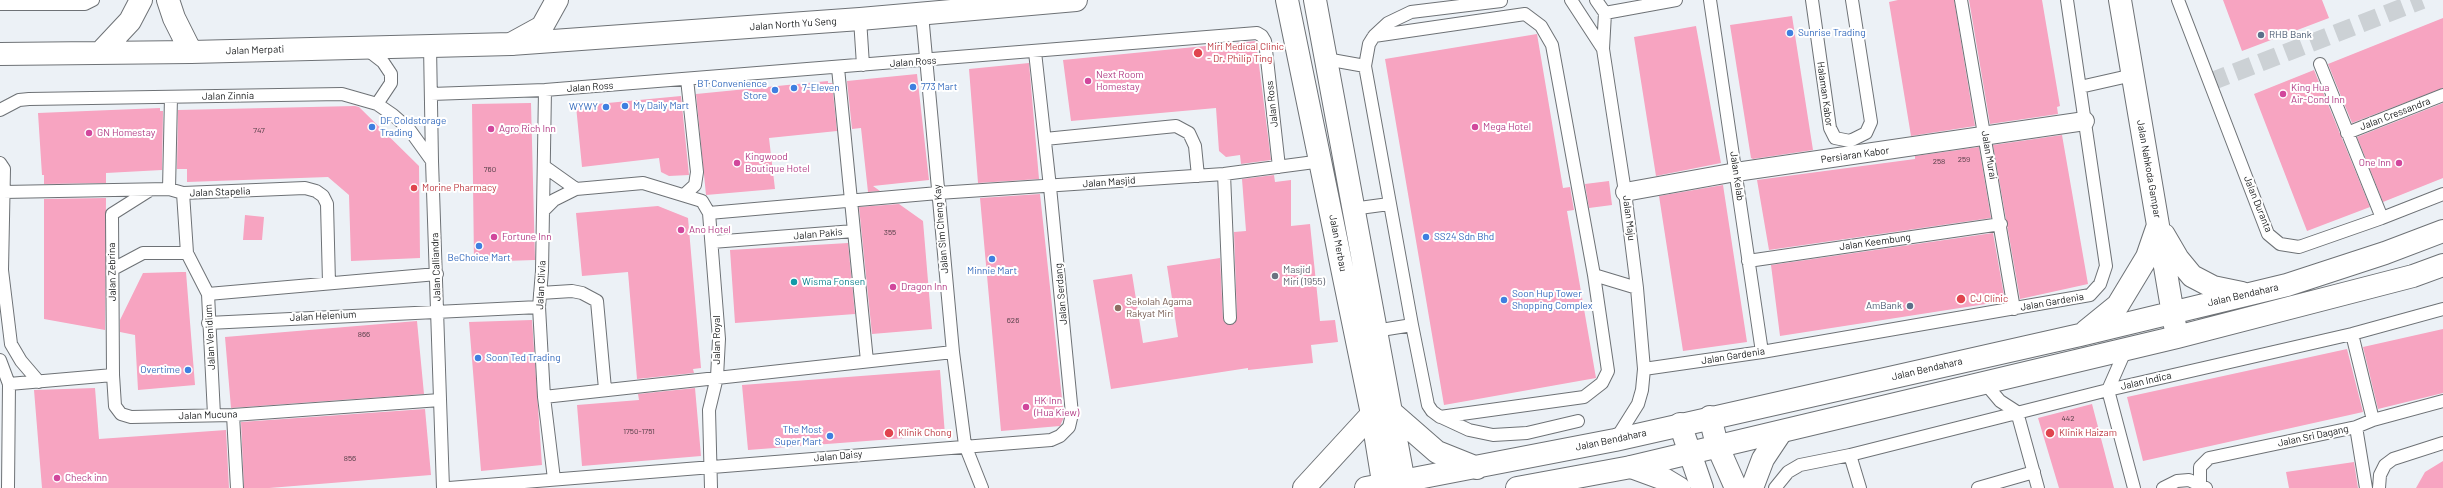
<!DOCTYPE html>
<style>
body{margin:0}
canvas{display:block;background:#ecf1f6}
</style>
<canvas width="2443" height="488"></canvas>
<script>
const g = document.querySelector('canvas').getContext('2d');
g.lineJoin = 'round';
function fill(path, color) { g.fillStyle = color; g.fill(path, 'evenodd'); }
const poly = rows => new Path2D(rows.map(r => 'M' + r).join(''));
function strokePath(path, color, width, dash) { g.strokeStyle = color; g.lineWidth = width; g.lineCap = dash ? 'butt' : 'round'; g.setLineDash(dash || []); g.stroke(path); }
function label(font, color, halo, rows, align = 'center') {
  g.font = font + ' Barlow,sans-serif'; g.lineWidth = 4; g.setLineDash([]); g.textBaseline = 'middle'; g.strokeStyle = halo; g.fillStyle = color; for (const [text, x, y, turn = 0] of rows) {
    g.save(); g.translate(x, y); g.rotate((+turn || 0) * Math.PI / 180); g.textAlign = isNaN(turn) ? turn : align; if (halo) g.strokeText(text, 0, 0); g.fillText(text, 0, 0); g.restore();
  }
}
fill(poly([
 [1898,0,1954,0,1975,126,1911,136,1889,2],
 [1969,0,2042,0,2060,106,2057,107,2058,114,1990,124],
 [2223,0,2322,0,2329,18,2242,51],
 [1792,16,1813,150,1753,159,1751,158,1730,25],
 [2443,18,2443,88,2352,123,2328,64],
 [1696,26,1721,163,1656,176,1634,37],
 [1537,34,1563,188,1570,187,1574,210,1567,211,1596,378,1444,405,1385,59],
 [1256,41,1271,160,1241,164,1240,155,1226,157,1219,151,1216,108,1071,121,1063,60],
 [1029,63,1039,179,978,183,969,69],
 [2314,70,2370,207,2307,231,2254,94],
 [917,74,929,180,873,186,880,191,868,192,861,128,852,129,847,81],
 [828,81,828,83,832,83,837,131,769,138,775,189,706,195,696,94],
 [681,96,689,175,669,176,661,172,659,158,582,167,576,106],
 [531,103,535,260,474,262,472,104],
 [2443,103,2443,178,2383,202,2357,137],
 [355,106,359,107,419,166,420,258,351,261,349,195,328,177,187,182,187,169,177,169,178,110],
 [160,108,160,111,163,111,162,170,106,173,106,183,44,184,44,175,42,175,38,113],
 [2062,135,2088,284,2020,299,1993,145],
 [1979,147,1991,218,1769,250,1757,180,1915,159,1915,156],
 [1274,175,1275,182,1291,180,1291,226,1310,224,1320,321,1335,320,1338,342,1311,345,1313,363,1248,370,1248,368,1111,389,1093,280,1132,274,1143,343,1178,337,1167,266,1220,258,1223,319,1226,324,1234,324,1237,318,1234,232,1246,231,1242,179],
 [1609,181,1612,205,1589,208,1585,184],
 [1723,185,1747,342,1683,351,1659,196],
 [1040,194,1064,417,1060,426,1001,431,980,198],
 [106,198,105,330,44,319,44,199],
 [899,204,923,221,932,329,872,334,859,207],
 [658,206,688,218,701,368,693,369,694,373,637,379,628,272,582,276,576,213],
 [245,215,264,217,262,240,243,240],
 [1993,233,2005,301,1780,336,1771,265],
 [848,243,855,314,735,323,730,250],
 [181,272,186,272,195,385,138,390,135,335,120,332,120,320,143,273],
 [532,320,542,465,481,471,469,322],
 [417,321,424,394,231,408,225,337],
 [2443,329,2443,393,2378,409,2363,347],
 [2347,349,2363,412,2143,461,2127,397],
 [940,370,945,435,748,450,742,385],
 [95,388,99,439,226,430,229,488,42,488,34,390],
 [695,388,701,456,582,466,577,405,639,400,638,394],
 [2092,404,2114,488,2059,488,2038,418],
 [425,409,431,475,269,488,244,488,241,422],
 [2443,461,2443,488,2416,488,2425,472],
 [2354,462,2358,488,2289,488,2286,472]
]), '#f7a4c1');
strokePath(poly([
 [2210,82,2422,0]
]), '#ccd1d5', 18, [18, 9]);
const service = poly([
 [1571,0,1603,49,1625,192,1637,288,1644,369,1642,390,1638,404,1616,439],
 [1596,0,1605,13,1603,49],
 [1710,0,1762,352],
 [1812,0,1830,128,1835,138,1850,141,1866,133,1871,122,1852,0],
 [1961,0,2014,309],
 [2178,0,2268,234,2280,244,2299,247,2382,218,2443,194],
 [0,4,85,4,93,0],
 [1605,13,1676,0],
 [922,14,953,352,965,445,982,488],
 [1525,14,1541,26,1552,45,1594,275,1608,371,1602,383,1584,397,1440,417,1432,411,1428,405,1412,325,1365,66,1369,44,1374,36,1525,14],
 [860,19,863,65],
 [1374,36,1388,23,1411,12,1501,1],
 [430,46,432,161,443,488],
 [365,48,383,62,391,74,391,83,377,104],
 [1326,59,1365,66],
 [2320,64,2382,218],
 [2080,87,2133,75],
 [545,90,542,271,539,307,544,397,554,479],
 [431,94,545,90,1257,33,1262,36,1265,41,1279,167],
 [0,110,19,100,29,99,342,94,377,104,393,115,409,129,432,161],
 [2347,133,2443,95],
 [1045,139,1176,126,1189,133,1195,146,1198,176],
 [0,163,4,169,2,270,11,344,21,361,39,382],
 [545,167,576,189],
 [1224,174,1230,318],
 [169,189,171,97],
 [3,192,169,189,183,193,305,188,316,191,323,196,327,204,329,283],
 [183,193,187,253,208,294,214,415],
 [684,195,695,185,697,172,687,79],
 [1352,209,1389,204],
 [543,211,554,200,576,189,643,183,702,201,709,213,719,339,717,377,709,410,711,488],
 [709,213,938,193,1224,174,1322,161],
 [854,231,867,361],
 [712,242,854,231,838,68],
 [1748,261,2001,224],
 [113,269,143,253,187,253],
 [1594,275,1637,288],
 [540,293,572,291,582,293,597,301,605,389],
 [208,294,437,274],
 [208,323,539,307],
 [1375,331,1412,325],
 [2352,334,2373,420],
 [2126,349,2108,390,2134,488],
 [0,360,9,384,8,488],
 [1644,369,1762,352,2090,295,2100,284,2106,266,2067,0],
 [113,375,112,214,150,190],
 [1984,382,2000,401,2017,412,2038,488],
 [9,384,113,375,115,406,121,414,131,417,233,415,440,400],
 [544,397,953,352],
 [233,415,237,488],
 [1441,417,1469,430,1493,435,1527,433,1578,421],
 [2356,427,2366,488],
 [1850,455,1860,488],
 [2200,484,2200,467,2209,458,2356,427,2373,420,2443,401],
 [449,488,1051,440,1060,436,1069,427,1072,414,1050,187,1035,52],
 [1775,488,1788,472,1800,465,1850,455,2108,390,2352,334,2443,309],
 [1978,488,2034,472],
 [2163,488,2177,481,2189,480,2206,488],
 [2379,488,2380,475,2385,465,2393,459,2443,443]
]);
const pedestrian = poly([
 [1625,192,1736,172,2085,121]
]);
const minor = poly([
 [511,44,860,19,1076,0]
]);
const tertiary = poly([
 [168,0,174,18,191,52],
 [1287,0,1372,414,1384,488],
 [1315,0,1405,488],
 [2120,0,2175,326],
 [101,52,130,21,141,0],
 [0,54,191,52,511,44,542,27,557,0],
 [2164,235,2178,259,2192,276,2213,287,2242,293],
 [2086,331,2118,305,2147,257,2157,228],
 [1390,411,1437,452,1477,468],
 [1304,488,1372,414],
 [1366,488,1615,440,2080,335,2287,285,2385,253,2443,231],
 [1517,488,1631,467,2177,337,2413,276,2443,265]
]);
const secondary = poly([
 [1710,417,1717,445,1736,488],
 [1680,424,1702,488],
 [1631,467,1664,479,1679,488],
 [1752,488,1763,459,1781,432]
]);
strokePath(service, '#6e7276', 14);
strokePath(pedestrian, '#6e7276', 20);
strokePath(minor, '#6e7276', 24);
strokePath(tertiary, '#6e7276', 24);
strokePath(secondary, '#6e7276', 24);
strokePath(service, '#fff', 12);
strokePath(pedestrian, '#fff', 18);
strokePath(minor, '#fff', 22);
strokePath(tertiary, '#fff', 22);
strokePath(secondary, '#fff', 22);
for (const [x, y, r, color] of [
 [1790,33,4,"#3f7fe0"],
 [2261,35,4,"#5c6f8a"],
 [1198,53,5,"#e0444e"],
 [1088,81,4,"#d1479c"],
 [913,87,4,"#3f7fe0"],
 [794,88,4,"#3f7fe0"],
 [775,90,4,"#3f7fe0"],
 [2283,94,4,"#d1479c"],
 [625,106,4,"#3f7fe0"],
 [606,107,4,"#3f7fe0"],
 [372,127,4,"#3f7fe0"],
 [1475,127,4,"#d1479c"],
 [491,129,4,"#d1479c"],
 [89,133,4,"#d1479c"],
 [737,163,4,"#d1479c"],
 [2399,163,4,"#d1479c"],
 [414,188,4,"#e0444e"],
 [681,230,4,"#d1479c"],
 [494,237,4,"#d1479c"],
 [1426,237,4,"#3f7fe0"],
 [479,246,4,"#3f7fe0"],
 [992,259,4,"#3f7fe0"],
 [1275,276,4,"#6b7280"],
 [794,282,4,"#0f9aa8"],
 [893,287,4,"#d1479c"],
 [1961,299,5,"#e0444e"],
 [1504,300,4,"#3f7fe0"],
 [1910,306,4,"#5c6f8a"],
 [1118,308,4,"#8d6e63"],
 [478,358,4,"#3f7fe0"],
 [188,370,4,"#3f7fe0"],
 [1026,407,4,"#d1479c"],
 [889,433,5,"#e0444e"],
 [2050,433,5,"#e0444e"],
 [830,436,4,"#3f7fe0"],
 [57,478,4,"#d1479c"]
]) { const dot = new Path2D(); dot.arc(x, y, r, 0, 2 * Math.PI); g.fillStyle = color; g.fill(dot); strokePath(dot, '#fff', 1.5); }
label('8px', '#503c44', null, [
 ["747",259,130],
 ["259",1964,159],
 ["258",1939,161],
 ["760",490,169],
 ["355",890,232],
 ["626",1013,320],
 ["866",364,334],
 ["442",2068,418],
 ["1750-1751",639,431],
 ["856",350,458]
]);
label('10px', '#181a1b', '#fff', [
 ["Jalan North Yu Seng",793,24,-4],
 ["Jalan Merpati",255,50,-2],
 ["Jalan Ross",913,62,-4],
 ["Jalan Ross",590,87,-4],
 ["Halaman Kabor",1825,94,82],
 ["Jalan Zinnia",228,96,-1],
 ["Jalan Ross",1272,104,-96],
 ["Jalan Cressandra",2395,114,-21],
 ["Persiaran Kabor",1855,155,-8],
 ["Jalan Murai",1989,155,80],
 ["Jalan Nahkoda Gampar",2149,169,80],
 ["Jalan Kelab",1737,176,82],
 ["Jalan Masjid",1109,182,-4],
 ["Jalan Stapelia",220,192,-2],
 ["Jalan Duranta",2258,204,68],
 ["Jalan Maju",1629,218,83],
 ["Jalan Sim Cheng Kay",941,229,-95],
 ["Jalan Pakis",818,234,-5],
 ["Jalan Keembung",1875,242,-8],
 ["Jalan Merbau",1338,243,79],
 ["Jalan Calliandra",436,267,-92],
 ["Jalan Zebrina",112,272,-91],
 ["Jalan Clivia",541,285,-87],
 ["Jalan Serdang",1061,294,-95],
 ["Jalan Bendahara",2243,295,-13],
 ["Jalan Gardenia",2052,302,-10],
 ["Jalan Helenium",323,316,-3],
 ["Jalan Venidium",210,337,-93],
 ["Jalan Royal",717,340,-90],
 ["Jalan Gardenia",1733,356,-9],
 ["Jalan Bendahara",1927,369,-13],
 ["Jalan Indica",2146,381,-13],
 ["Jalan Mucuna",208,415,-2],
 ["Jalan Sri Dagang",2313,436,-12],
 ["Jalan Bendahara",1611,440,-12],
 ["Jalan Daisy",838,456,-5]
]);
label('10px', '#366cbe', '#fff', [
 ["Sunrise Trading",1798,33],
 ["BT Convenience",767,84,"right"],
 ["Store",767,96,"right"],
 ["773 Mart",921,87],
 ["7-Eleven",802,88],
 ["My Daily Mart",633,106],
 ["WYWY",598,107,"right"],
 ["DF Coldstorage",380,121],
 ["Trading",380,133],
 ["SS24 Sdn Bhd",1434,237],
 ["BeChoice Mart",479,258,"center"],
 ["Minnie Mart",992,271,"center"],
 ["Soon Hup Tower",1512,294],
 ["Shopping Complex",1512,306],
 ["Soon Ted Trading",486,358],
 ["Overtime",180,370,"right"],
 ["The Most",822,430,"right"],
 ["Super Mart",822,442,"right"]
], 'left');
label('10px', '#4e5e75', '#fff', [
 ["RHB Bank",2269,35],
 ["AmBank",1902,306,"right"]
], 'left');
label('10px', '#be3a42', '#fff', [
 ["Miri Medical Clinic",1207,47],
 ["- Dr. Philip Ting",1207,59],
 ["Morine Pharmacy",422,188],
 ["CJ Clinic",1970,299],
 ["Klinik Chong",898,433],
 ["Klinik Haizam",2059,433]
], 'left');
label('10px', '#b23c85', '#fff', [
 ["Next Room",1096,75],
 ["Homestay",1096,87],
 ["King Hua",2291,88],
 ["Air-Cond Inn",2291,100],
 ["Mega Hotel",1483,127],
 ["Agro Rich Inn",499,129],
 ["GN Homestay",97,133],
 ["Kingwood",745,157],
 ["Boutique Hotel",745,169],
 ["One Inn",2391,163,"right"],
 ["Ano Hotel",689,230],
 ["Fortune Inn",502,237],
 ["Dragon Inn",901,287],
 ["HK Inn",1034,401],
 ["(Hua Kiew)",1034,413],
 ["Check inn",65,478]
], 'left');
label('10px', '#5b616d', '#fff', [
 ["Masjid",1283,270],
 ["Miri (1955)",1283,282]
], 'left');
label('10px', '#0d838f', '#fff', [
 ["Wisma Fonsen",802,282]
], 'left');
label('10px', '#785e54', '#fff', [
 ["Sekolah Agama",1126,302],
 ["Rakyat Miri",1126,314]
], 'left');
</script>
